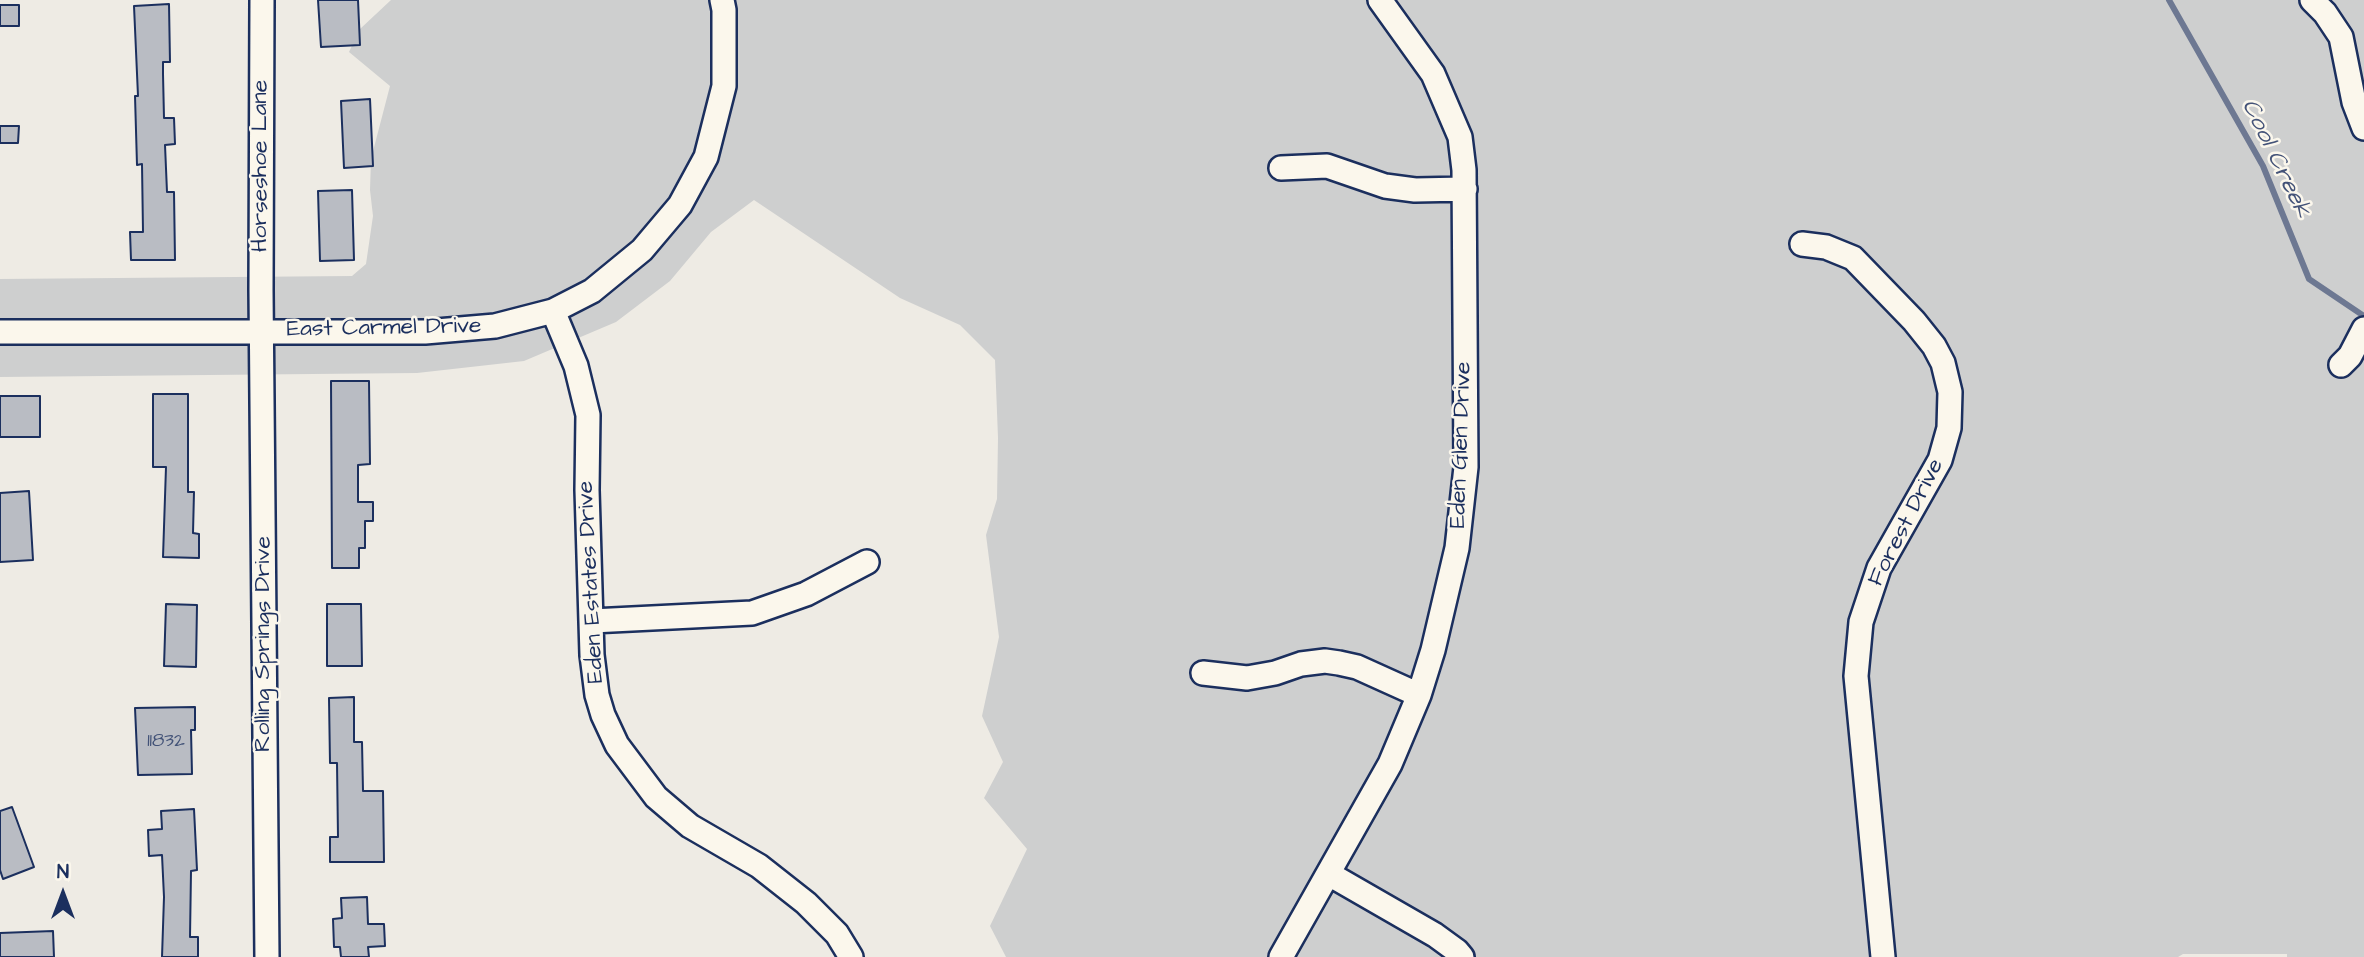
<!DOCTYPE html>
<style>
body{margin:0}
#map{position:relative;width:2364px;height:957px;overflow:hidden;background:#eeebe4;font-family:"Architects Daughter",sans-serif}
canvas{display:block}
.north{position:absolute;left:28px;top:859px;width:70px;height:70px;-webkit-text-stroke:5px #fbf7ec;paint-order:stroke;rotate:0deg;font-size:19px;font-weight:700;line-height:28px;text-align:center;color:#1b2f5e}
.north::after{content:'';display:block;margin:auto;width:24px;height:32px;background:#1b2f5e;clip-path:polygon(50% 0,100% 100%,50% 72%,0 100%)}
</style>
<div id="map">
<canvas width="2364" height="957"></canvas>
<div class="north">N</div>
</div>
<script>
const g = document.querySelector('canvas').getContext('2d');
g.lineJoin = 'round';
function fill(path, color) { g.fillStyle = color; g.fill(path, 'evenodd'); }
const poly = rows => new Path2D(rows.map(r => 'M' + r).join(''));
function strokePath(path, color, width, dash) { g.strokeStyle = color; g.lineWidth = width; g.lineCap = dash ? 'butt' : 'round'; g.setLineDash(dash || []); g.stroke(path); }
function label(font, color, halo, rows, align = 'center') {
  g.font = font + ' "Architects Daughter",sans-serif'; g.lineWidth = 5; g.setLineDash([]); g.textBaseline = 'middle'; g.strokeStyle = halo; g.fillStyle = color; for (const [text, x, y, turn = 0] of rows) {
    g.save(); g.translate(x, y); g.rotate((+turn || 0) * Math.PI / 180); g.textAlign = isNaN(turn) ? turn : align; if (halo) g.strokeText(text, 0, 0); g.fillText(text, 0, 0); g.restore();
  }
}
fill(poly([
 [391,0,2364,0,2364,957,2287,957,2287,954,2183,954,2178,957,1006,957,990,926,1027,849,984,798,1003,762,982,716,999,637,986,535,997,499,998,438,995,360,960,325,900,298,754,200,711,232,670,281,616,322,524,361,417,373,0,377,0,279,352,276,366,264,373,216,370,190,371,159,390,86,349,52,360,29]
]), '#cecfcf');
strokePath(poly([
 [2169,0,2263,166,2309,279,2364,316]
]), '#6d7892', 6);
const building = poly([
 [318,0,358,0,360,45,321,47,318,0],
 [169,4,170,62,163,62,163,74,164,118,174,118,175,144,165,145,167,192,174,192,175,260,131,260,130,232,143,232,142,164,137,165,135,96,138,96,134,6,169,4],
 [0,5,19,5,19,26,0,26,0,5],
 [370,99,373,166,344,168,341,101,370,99],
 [0,126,19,126,18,143,0,143,0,126],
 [352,190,354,260,320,261,318,191,352,190],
 [331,381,369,381,370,464,358,465,358,502,373,502,373,521,365,521,365,548,359,548,359,568,332,568,331,381],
 [153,394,188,394,188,492,194,492,193,533,199,534,199,558,163,557,166,467,153,467,153,394],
 [0,396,40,396,40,437,0,437,0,396],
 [29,491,33,560,0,562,0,493,29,491],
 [166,604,197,605,196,667,164,666,166,604],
 [327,604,361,604,362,666,327,666,327,604],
 [354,697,354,742,362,742,363,791,383,791,384,862,330,862,330,837,338,837,337,763,330,763,329,698,354,697],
 [195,707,195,730,191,730,192,774,138,775,135,708,195,707],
 [12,807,34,867,3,879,0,870,0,811,12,807],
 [194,809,197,870,191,871,190,937,198,937,198,957,162,957,164,897,162,855,149,856,148,830,162,829,161,811,194,809],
 [367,897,368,924,384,924,385,946,368,947,369,957,341,957,340,947,334,947,333,919,342,918,341,898,367,897],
 [53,931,54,957,0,957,0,933,53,931]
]);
fill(building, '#b9bcc3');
strokePath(building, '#1b2f5e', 2);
const minor = poly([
 [262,0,261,290,267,957],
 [2312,0,2325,13,2341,37,2354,102,2364,128],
 [1281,168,1327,166,1385,186,1415,190,1465,189],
 [1802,244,1826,247,1853,258,1914,321,1934,346,1943,363,1950,392,1949,428,1940,460,1879,568,1861,622,1856,676,1883,957],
 [553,311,576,366,588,415,587,490,592,655,597,695,603,715,617,745,656,797,690,826,759,866,806,903,837,934,851,957],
 [0,332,425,332,495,326,553,311,592,291,642,250,680,205,706,157,724,86,724,10,722,0],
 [2341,365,2350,356,2364,329],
 [592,621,752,613,806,594,867,562],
 [1203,673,1247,678,1275,673,1301,664,1325,661,1339,663,1357,667,1419,695],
 [1329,874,1435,935,1457,951,1462,957],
 [1281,957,1390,764,1419,695,1433,650,1457,548,1466,467,1464,170,1460,137,1433,74,1380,0]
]);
strokePath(minor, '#1b2f5e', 28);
strokePath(minor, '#fbf7ec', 23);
label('19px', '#425277', null, [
 ["11832",166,742]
]);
label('23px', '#1b2f5e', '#fbf7ec', [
 ["Horseshoe Lane",261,166,-90],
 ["East Carmel Drive",384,329,-1],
 ["Eden Glen Drive",1462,445,-88],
 ["Forest Drive",1907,523,-63],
 ["Eden Estates Drive",592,582,-93],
 ["Rolling Springs Drive",264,644,-90]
]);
label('italic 24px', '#445378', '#fbf7ec', [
 ["Cool Creek",2275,159,64]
]);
</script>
